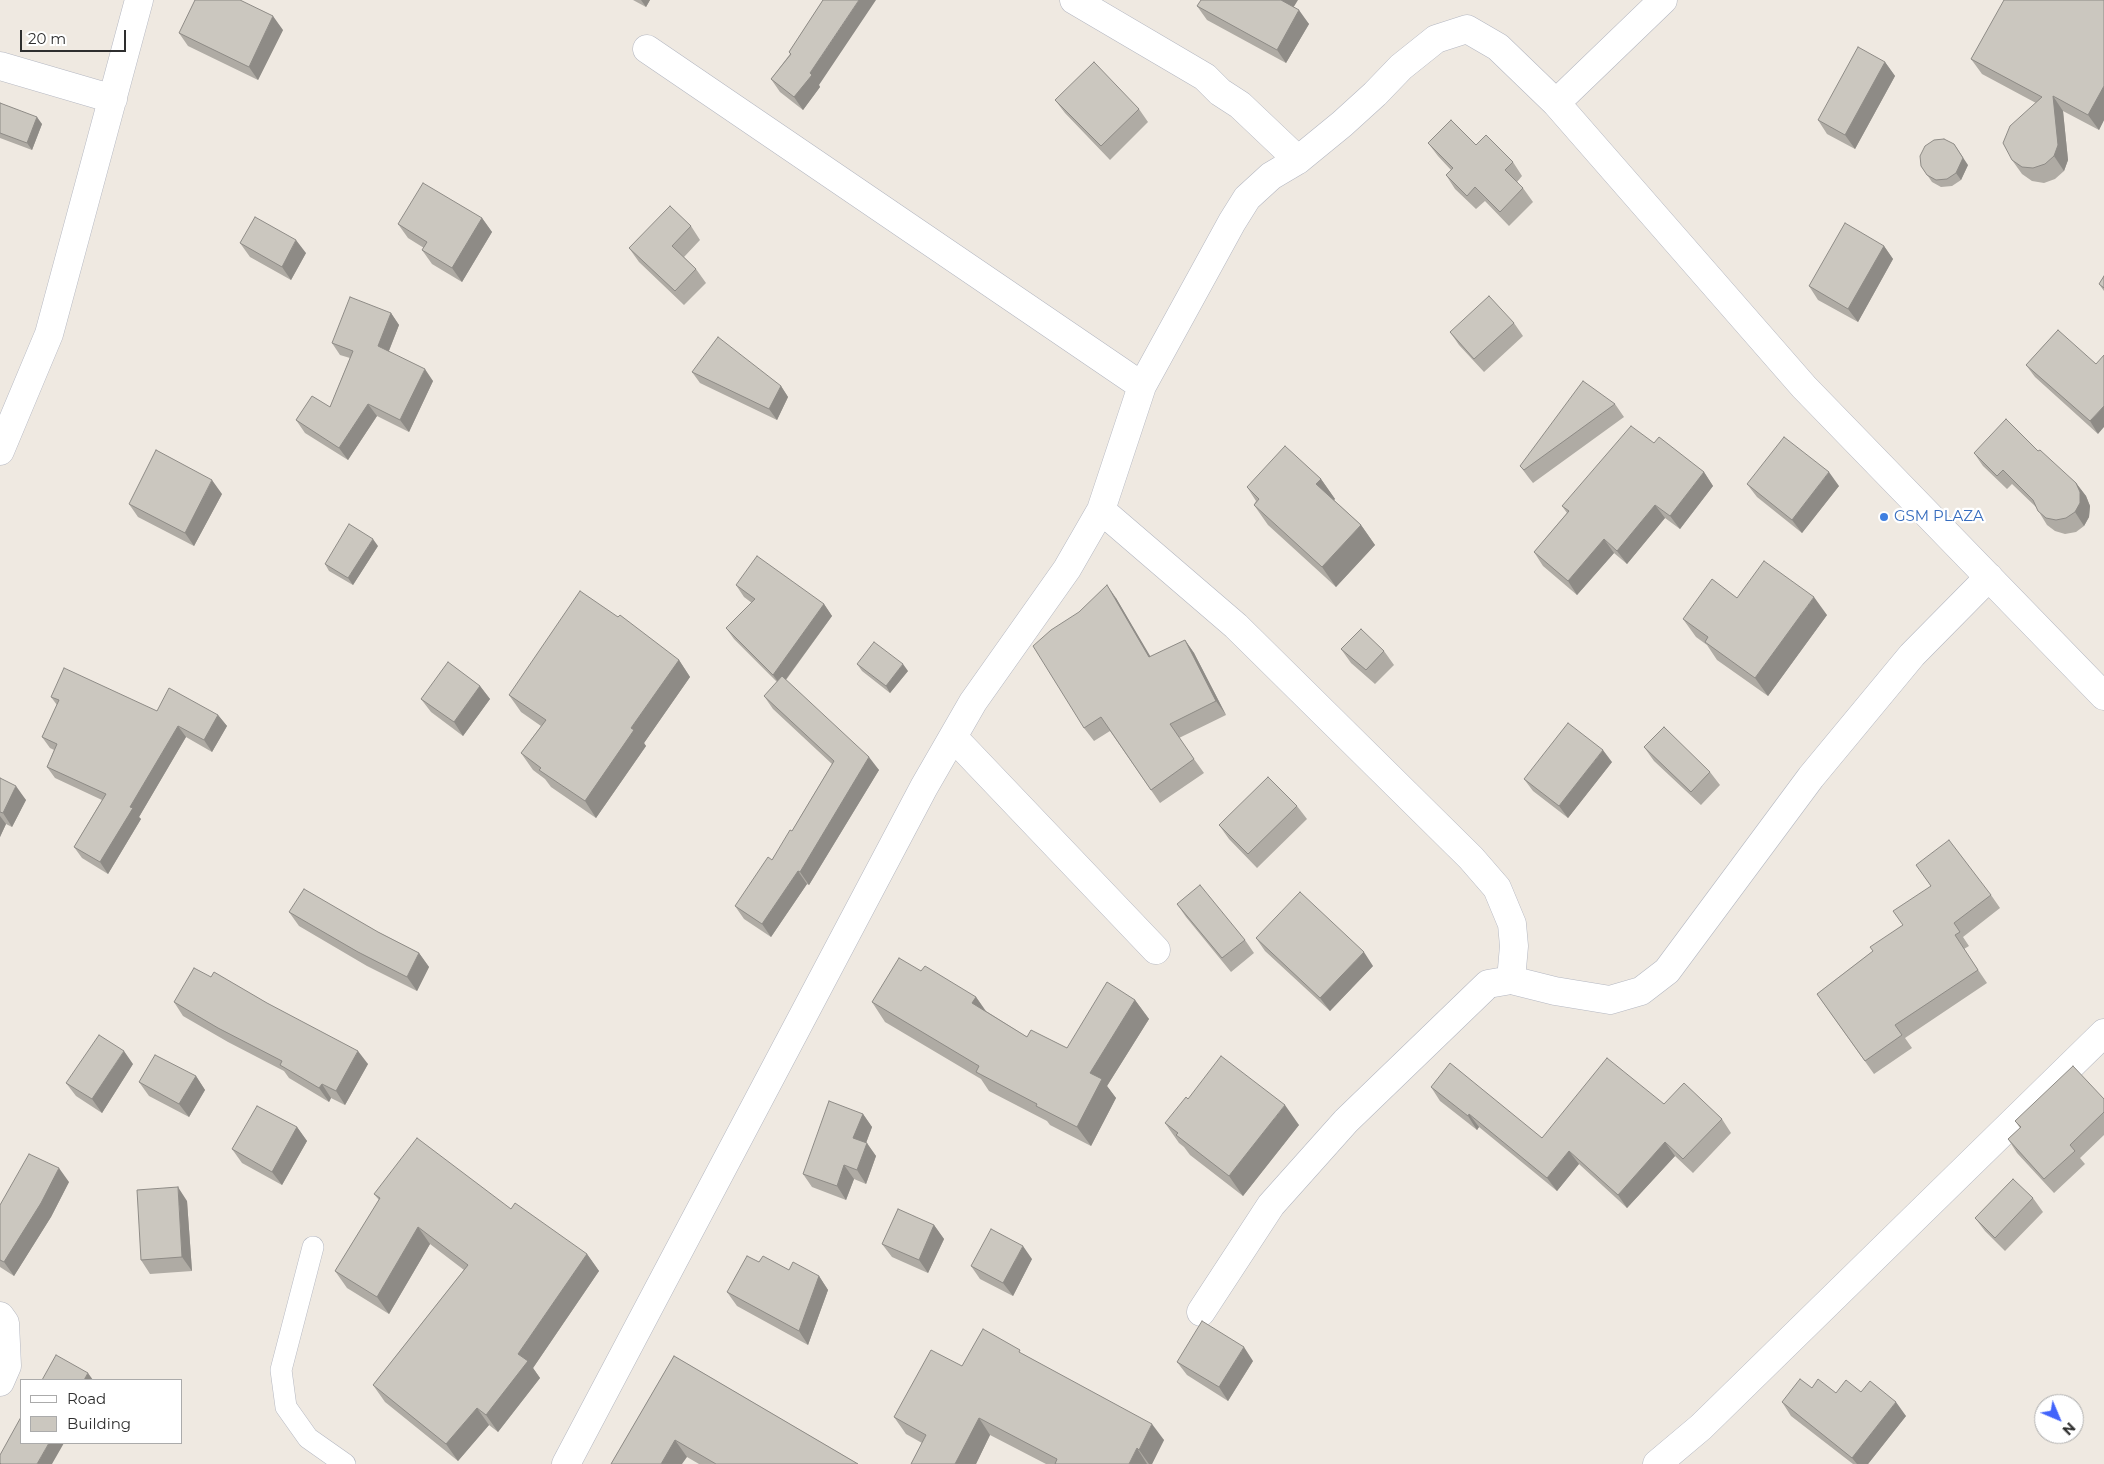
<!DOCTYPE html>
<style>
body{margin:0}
#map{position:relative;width:2104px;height:1464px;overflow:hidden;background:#efe9e1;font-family:Montserrat,sans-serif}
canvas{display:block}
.legend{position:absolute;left:20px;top:1379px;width:162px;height:65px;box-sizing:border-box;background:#fff;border:1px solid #ababab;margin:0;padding:6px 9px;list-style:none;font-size:15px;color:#2e2e2e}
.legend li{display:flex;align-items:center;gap:10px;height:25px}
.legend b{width:25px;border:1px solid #ababab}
.north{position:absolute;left:2034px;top:1394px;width:50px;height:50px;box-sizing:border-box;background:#fff;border:1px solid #ababab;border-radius:50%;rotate:135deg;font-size:14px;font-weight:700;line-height:20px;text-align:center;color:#2e2e2e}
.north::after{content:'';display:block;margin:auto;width:18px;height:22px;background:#4264fb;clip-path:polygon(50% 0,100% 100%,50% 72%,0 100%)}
.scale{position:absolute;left:20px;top:30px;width:106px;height:22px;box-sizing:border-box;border:2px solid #2e2e2e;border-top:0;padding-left:6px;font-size:15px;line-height:18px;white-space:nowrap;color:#2e2e2e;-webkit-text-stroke:4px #fff;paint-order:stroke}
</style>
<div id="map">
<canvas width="2104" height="1464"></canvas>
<ul class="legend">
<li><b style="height:6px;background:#fff"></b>Road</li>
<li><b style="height:14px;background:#cbc7bf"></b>Building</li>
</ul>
<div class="north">N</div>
<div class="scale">20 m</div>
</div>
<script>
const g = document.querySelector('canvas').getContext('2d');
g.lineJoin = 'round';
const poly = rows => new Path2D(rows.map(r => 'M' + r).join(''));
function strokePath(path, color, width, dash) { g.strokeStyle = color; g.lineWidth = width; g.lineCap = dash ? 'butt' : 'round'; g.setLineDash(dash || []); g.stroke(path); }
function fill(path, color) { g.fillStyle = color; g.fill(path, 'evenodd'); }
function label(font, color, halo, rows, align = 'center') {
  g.font = font + ' Montserrat,sans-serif'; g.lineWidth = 4.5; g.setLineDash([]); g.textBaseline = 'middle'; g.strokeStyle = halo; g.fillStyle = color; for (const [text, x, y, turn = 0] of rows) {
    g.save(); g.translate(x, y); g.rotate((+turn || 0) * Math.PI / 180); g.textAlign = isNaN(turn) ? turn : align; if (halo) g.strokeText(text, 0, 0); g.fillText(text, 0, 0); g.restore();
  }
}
const lane = poly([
 [313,1247,281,1370,286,1407,308,1438,345,1464]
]);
const street = poly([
 [1074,0,1205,77,1220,92,1240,105,1298,160],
 [647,49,1142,386],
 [0,66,113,99],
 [1556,103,1663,0],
 [0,451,49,334,139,0],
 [1101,510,1236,626,1471,858,1497,888,1512,924,1514,946,1511,980],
 [953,737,1156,950],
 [1201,1312,1271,1205,1346,1121,1488,984,1511,980,1555,991,1610,1000,1641,991,1667,971,1811,777,1912,655,1989,577],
 [0,1316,5,1323,7,1366,0,1382],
 [566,1464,924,787,973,702,1067,569,1101,510,1142,386,1232,222,1247,198,1271,176,1298,160,1342,124,1375,94,1401,67,1436,39,1467,29,1498,47,1556,103,1804,387,2104,696],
 [1657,1464,1701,1427,2104,1033]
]);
strokePath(lane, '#b4b7c1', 22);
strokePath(street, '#b4b7c1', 29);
strokePath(lane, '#fff', 21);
strokePath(street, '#fff', 28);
fill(poly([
 [633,0,650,0,646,7],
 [823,0,819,85,820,87,803,110,780,92,771,79,790,54,789,52],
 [2104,0,2104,120,2099,130,2063,111,2068,160,2064,171,2055,179,2044,183,2032,181,2022,174,2012,160,2036,103,1982,74,1971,59],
 [1197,6,1294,7,1309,24,1286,63,1207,20],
 [283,30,258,80,188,46,179,33],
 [1885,62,1895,76,1855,149,1827,134,1818,120],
 [1055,100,1139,109,1148,122,1110,160,1065,113],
 [0,103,42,124,32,150,0,138],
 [1428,143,1476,145,1513,162,1522,176,1517,182,1523,188,1533,202,1509,226,1485,201,1476,209,1455,189,1446,175,1451,170,1438,156],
 [1968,165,1961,180,1952,186,1941,187,1932,182,1921,166],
 [482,218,492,232,462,282,432,264,422,250,424,248,408,238,398,224],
 [691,226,700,240,684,257,696,269,706,283,684,305,639,262,629,248],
 [240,243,306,253,291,280,250,257],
 [1884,246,1893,259,1858,322,1818,300,1809,286],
 [2104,276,2104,291,2099,284],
 [391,313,399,325,389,351,433,381,409,432,377,416,348,460,305,433,296,420,330,407,350,358,340,355,332,343],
 [1514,323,1523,336,1484,372,1459,345,1450,332],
 [2058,330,2098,434,2035,377,2026,365],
 [692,372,781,386,788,397,777,420,700,383],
 [1615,404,1624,417,1533,483,1529,478,1520,466],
 [1654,443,1704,472,1713,486,1680,529,1665,518,1627,564,1614,553,1577,595,1543,566,1534,552,1567,513,1562,506],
 [2038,451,2076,483,2086,496,2090,506,2089,517,2084,526,2076,532,2065,534,2055,531,2047,525,2036,507,2012,484,2007,489,1983,466,1974,453],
 [1321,479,1335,499,1334,500,1361,525,1375,545,1336,587,1268,525,1254,505,1256,501,1247,487],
 [1747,484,1839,486,1802,533,1757,497],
 [222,494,194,546,138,517,129,504],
 [378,546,353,585,329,571,325,564],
 [736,585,824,604,832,616,786,680,879,770,809,885,807,884,771,937,744,919,735,906,772,860,792,831,832,764,773,709,764,696,777,682,734,639,726,628,752,603,744,597],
 [1116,598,1150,657,1185,640,1194,653,1226,715,1179,738,1204,773,1160,803,1110,731,1094,741,1084,728],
 [1737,598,1827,615,1768,696,1717,660,1707,645,1696,637,1683,619],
 [1341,649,1384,651,1394,665,1375,684,1351,663],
 [679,660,690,677,644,743,646,746,596,818,551,787,545,779,533,770,521,753,541,726,521,712,509,695],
 [857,664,908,671,890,693,862,671],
 [480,686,490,699,463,736,431,712,421,699],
 [51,697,157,711,218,715,227,726,212,752,186,737,139,817,141,819,108,874,82,858,74,847,102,800,55,778,47,767,54,750,50,748,42,737,57,705],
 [1644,747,1710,772,1720,785,1701,805,1654,761],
 [1612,762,1568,818,1533,791,1524,779],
 [0,778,26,800,12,827,6,824,0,837],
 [1297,806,1307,819,1257,868,1229,839,1219,825],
 [1916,865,1991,895,2000,908,1963,937,1969,946,1964,949,1987,983,1905,1038,1912,1048,1874,1074,1817,994,1873,951,1903,925,1931,886],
 [1177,904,1245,940,1254,953,1231,972,1186,917],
 [289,912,378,932,419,953,429,967,417,991,367,966,299,926],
 [1256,938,1373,966,1330,1011,1265,951],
 [921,971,976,997,986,1011,1027,1037,1067,1048,1135,1000,1149,1019,1107,1086,1116,1098,1091,1146,1050,1125,1047,1121,989,1091,981,1079,885,1022,872,1002],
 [211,977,368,1064,345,1105,331,1098,329,1102,289,1078,284,1071,228,1042,183,1016,174,1002],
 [133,1064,102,1113,76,1096,66,1083],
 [196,1076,205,1090,189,1117,149,1096,139,1082],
 [1431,1087,1542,1138,1664,1104,1722,1119,1731,1133,1693,1173,1675,1156,1627,1208,1579,1164,1557,1191,1479,1127,1477,1130,1440,1101],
 [1188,1099,1299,1125,1243,1196,1190,1155,1184,1147,1179,1143,1165,1123],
 [2104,1099,2104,1135,2080,1158,2085,1164,2054,1193,2017,1153,2008,1139,2020,1128,2015,1121],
 [863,1114,872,1127,866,1143,876,1156,866,1184,854,1179,846,1200,812,1187,803,1174],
 [297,1127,307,1141,282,1185,242,1163,232,1149],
 [69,1182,51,1217,14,1276,0,1267,0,1205],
 [374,1194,511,1209,587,1254,599,1271,533,1368,540,1378,498,1432,489,1425,458,1461,385,1402,373,1385,464,1270,430,1244,389,1314,347,1288,335,1271,379,1200],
 [2033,1198,2043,1212,2005,1251,1985,1231,1975,1218],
 [187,1201,192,1271,150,1274,141,1260],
 [934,1225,944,1239,928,1273,892,1257,882,1244],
 [1032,1259,1013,1296,980,1279,971,1266],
 [759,1262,789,1270,819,1276,828,1290,808,1345,737,1306,727,1292],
 [1023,1354,1164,1440,1152,1464,1046,1464,990,1435,976,1464,911,1464,922,1443,906,1434,894,1417,962,1366],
 [674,1356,858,1464,699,1464,687,1457,611,1464],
 [1253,1361,1228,1401,1187,1375,1177,1362],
 [1812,1388,1836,1393,1861,1392,1906,1416,1868,1464,1853,1464,1791,1416,1782,1402]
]), '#afaba4');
fill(poly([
 [641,0,650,0,646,7],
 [859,0,876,0,819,85,820,87,803,110,794,97],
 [1281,0,1298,0,1290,13],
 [1299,10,1309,24,1286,63,1277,50],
 [273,16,283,30,258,80,249,67],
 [1885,62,1895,76,1855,149,1845,135],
 [2104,86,2104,120,2099,130,2088,115],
 [2053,96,2063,111,2068,160,2064,171,2054,156],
 [37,117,42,124,32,150,27,143],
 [1954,144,1968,165,1961,180,1956,173],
 [482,218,492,232,462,282,452,268],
 [296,240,306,253,291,280,282,267],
 [1884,246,1893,259,1858,322,1848,309],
 [391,313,399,325,386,358,378,346],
 [425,369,433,381,409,432,400,420],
 [781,386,788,397,777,420,769,409],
 [368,404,377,416,348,460,339,448],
 [2104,406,2104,427,2098,434,2090,421],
 [1704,472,1713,486,1680,529,1670,516],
 [1829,472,1839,486,1802,533,1792,520],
 [1321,479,1335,499,1330,504,1316,484],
 [212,480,222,494,194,546,185,533],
 [2076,483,2086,496,2090,506,2089,517,2084,526,2075,512],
 [1655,505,1665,518,1627,564,1617,551],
 [1361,525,1375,545,1336,587,1322,567],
 [373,539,378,546,353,585,348,578],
 [1604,539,1614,553,1577,595,1568,581],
 [1107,585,1116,598,1159,671,1149,657],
 [1814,597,1827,615,1768,696,1755,678],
 [824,604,832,616,781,686,773,675],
 [1185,640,1194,653,1226,715,1216,701],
 [679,660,690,677,644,743,646,746,596,818,585,801,631,728],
 [903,664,908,671,890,693,886,686],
 [480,686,490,699,463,736,454,722],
 [218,715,227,726,212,752,204,740],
 [178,726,186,737,139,817,141,819,108,874,100,862,130,807],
 [1603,750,1612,762,1568,818,1559,806],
 [869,757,879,770,809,885,800,872],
 [16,786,26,800,12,827,3,813],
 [0,816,6,824,0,837],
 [798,871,807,884,771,937,762,924],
 [1364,952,1373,966,1330,1011,1320,998],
 [419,953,429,967,417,991,407,977],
 [976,997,989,1016,972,1003],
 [1135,1000,1149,1019,1107,1086,1116,1098,1091,1146,1077,1127,1090,1073],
 [124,1051,133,1064,102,1113,92,1099],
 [358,1051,368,1064,345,1105,336,1091],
 [196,1076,205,1090,189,1117,179,1104],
 [322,1084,331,1098,329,1102,319,1088],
 [1285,1105,1299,1125,1243,1196,1229,1176],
 [863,1114,872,1127,863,1151,853,1138],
 [1469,1114,1479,1127,1477,1130,1468,1116],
 [297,1127,307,1141,282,1185,272,1172],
 [1665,1142,1675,1156,1627,1208,1618,1195],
 [867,1143,876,1156,866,1184,857,1170],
 [1569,1151,1579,1164,1557,1191,1547,1178],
 [844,1165,854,1179,846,1200,837,1186],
 [59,1168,69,1182,51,1217,14,1276,4,1262],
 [178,1187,187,1201,192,1271,182,1257],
 [934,1225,944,1239,928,1273,919,1260],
 [418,1227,430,1244,389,1314,377,1297],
 [1023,1246,1032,1259,1013,1296,1003,1283],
 [587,1254,599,1271,533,1368,540,1378,498,1432,486,1415,518,1354],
 [819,1276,828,1290,808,1345,799,1331],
 [1244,1347,1253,1361,1228,1401,1219,1387],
 [88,1373,93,1380,84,1380],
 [1896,1402,1906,1416,1868,1464,1857,1464,1852,1458],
 [477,1408,489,1425,458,1461,446,1444],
 [979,1418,990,1435,976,1464,955,1464],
 [1152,1424,1164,1440,1152,1464,1149,1464,1139,1450],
 [675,1440,687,1457,682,1464,661,1464],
 [49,1443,64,1443,52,1464,37,1464],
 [1137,1448,1147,1464,1129,1464]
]), '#8e8b86');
const building = poly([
 [195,0,240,0,273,16,249,67,179,33,195,0],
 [823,0,859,0,810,73,812,75,794,97,771,79,791,54,789,52,823,0],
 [1201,0,1281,0,1299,10,1277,50,1197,6,1201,0],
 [2004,0,2104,0,2104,86,2088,115,2053,96,2058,145,2054,156,2045,164,2033,168,2022,167,2012,160,2003,143,2010,126,2042,97,1971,59,2004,0],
 [1858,47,1885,62,1845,135,1818,120,1858,47],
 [1094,62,1139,109,1101,146,1055,100,1094,62],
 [0,103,37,117,27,143,0,133,0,103],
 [1451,120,1476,145,1486,135,1513,162,1505,170,1523,188,1500,212,1475,187,1467,196,1446,175,1453,168,1428,143,1451,120],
 [1944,139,1954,144,1963,158,1956,173,1947,179,1936,180,1927,175,1921,166,1920,156,1925,146,1934,140,1944,139],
 [423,183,482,218,452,268,422,250,427,242,398,224,423,183],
 [670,206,691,226,672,246,696,269,675,291,629,248,670,206],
 [255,217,296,240,282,267,240,243,255,217],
 [1845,223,1884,246,1848,309,1809,286,1845,223],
 [2104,276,2104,288,2099,284,2104,276],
 [1489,296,1514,323,1474,359,1450,332,1489,296],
 [350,297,391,313,378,346,425,369,400,420,368,404,339,448,296,420,312,396,330,407,353,351,332,343,350,297],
 [2058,330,2096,364,2104,355,2104,406,2090,421,2026,365,2058,330],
 [718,337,781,386,769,409,692,372,718,337],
 [1583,381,1615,404,1524,470,1520,466,1583,381],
 [2006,419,2038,451,2040,450,2076,483,2080,492,2080,503,2075,512,2066,518,2056,520,2046,518,2038,511,2033,500,2003,470,1997,476,1974,453,2006,419],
 [1631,426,1654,443,1659,437,1704,472,1670,516,1655,505,1617,551,1604,539,1568,581,1534,552,1569,511,1562,506,1631,426],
 [1784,437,1829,472,1792,520,1747,484,1784,437],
 [1285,446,1321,479,1316,484,1361,525,1322,567,1254,505,1259,499,1247,487,1285,446],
 [156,450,212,480,185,533,129,504,156,450],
 [349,524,373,539,348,578,325,564,349,524],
 [757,556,824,604,773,675,726,628,755,599,736,585,757,556],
 [1764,561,1814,597,1755,678,1705,642,1708,637,1683,619,1712,579,1737,598,1764,561],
 [1107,585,1149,657,1185,640,1216,701,1170,724,1194,759,1151,790,1101,717,1084,728,1033,646,1051,630,1079,612,1107,585],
 [580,591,618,617,620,615,679,660,631,728,634,730,585,801,539,770,541,768,521,753,546,720,509,695,580,591],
 [1361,629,1384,651,1366,670,1341,649,1361,629],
 [874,642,903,664,886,686,857,664,874,642],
 [448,662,480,686,454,722,421,699,448,662],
 [64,668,157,711,169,688,218,715,204,740,178,726,130,807,133,808,100,862,74,847,106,794,47,767,57,744,42,737,59,700,51,697,64,668],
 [782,676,869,757,800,872,798,871,762,924,735,906,768,857,772,860,790,830,792,831,834,761,764,696,782,676],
 [1568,723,1603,750,1559,806,1524,779,1568,723],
 [1664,727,1710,772,1691,792,1644,747,1664,727],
 [1268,777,1297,806,1248,854,1219,825,1268,777],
 [0,778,16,786,3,813,0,812,0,778],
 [1949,840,1991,895,1954,923,1960,932,1955,935,1978,970,1895,1025,1902,1035,1865,1061,1817,994,1873,951,1870,947,1903,925,1893,911,1931,886,1916,865,1949,840],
 [1200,885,1245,940,1222,958,1177,904,1200,885],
 [304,889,378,932,419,953,407,977,358,952,289,912,304,889],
 [1300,892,1364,952,1320,998,1256,938,1300,892],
 [899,958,921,971,925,966,976,997,972,1003,1027,1037,1031,1030,1067,1048,1107,982,1135,1000,1090,1073,1102,1079,1077,1127,1036,1106,1037,1104,976,1072,979,1066,872,1002,899,958],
 [194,968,211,977,214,972,267,1003,358,1051,336,1091,322,1084,319,1088,280,1065,282,1061,218,1028,174,1002,194,968],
 [99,1035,124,1051,92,1099,66,1083,99,1035],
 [155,1055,196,1076,179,1104,139,1082,155,1055],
 [1221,1056,1285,1105,1229,1176,1176,1135,1178,1133,1165,1123,1186,1097,1188,1099,1221,1056],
 [1607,1058,1664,1104,1684,1083,1722,1119,1683,1159,1665,1142,1618,1195,1569,1151,1547,1178,1469,1114,1468,1116,1431,1087,1450,1063,1542,1138,1607,1058],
 [2073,1066,2104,1099,2104,1112,2070,1145,2075,1151,2044,1179,2008,1139,2021,1127,2015,1121,2073,1066],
 [829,1101,863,1114,853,1138,867,1143,857,1170,844,1165,837,1186,803,1174,829,1101],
 [257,1106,297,1127,272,1172,232,1149,257,1106],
 [417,1138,511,1209,515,1203,587,1254,518,1354,528,1361,486,1415,477,1408,446,1444,373,1385,468,1265,418,1227,377,1297,335,1271,380,1198,374,1194,417,1138],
 [29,1154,59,1168,41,1203,4,1262,0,1260,0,1205,29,1154],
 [2013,1179,2033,1198,1995,1238,1975,1218,2013,1179],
 [178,1187,182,1257,141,1260,137,1190,178,1187],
 [898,1209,934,1225,919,1260,882,1244,898,1209],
 [991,1229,1023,1246,1003,1283,971,1266,991,1229],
 [747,1256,759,1262,763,1256,789,1270,793,1262,819,1276,799,1331,727,1292,747,1256],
 [1202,1321,1244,1347,1219,1387,1177,1362,1202,1321],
 [983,1329,1020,1350,1019,1352,1152,1424,1139,1450,1137,1448,1129,1464,1055,1464,1057,1459,979,1418,955,1464,911,1464,926,1435,894,1417,931,1350,962,1366,983,1329],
 [56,1355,88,1373,84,1380,42,1380,56,1355],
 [674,1356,858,1464,716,1464,675,1440,661,1464,611,1464,674,1356],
 [1800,1379,1812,1388,1818,1379,1836,1393,1846,1380,1861,1392,1870,1381,1896,1402,1852,1458,1782,1402,1800,1379],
 [21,1417,21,1443,49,1443,37,1464,1,1464,0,1463,0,1455,21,1417]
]);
fill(building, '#cbc7bf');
strokePath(building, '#8e8b86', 1);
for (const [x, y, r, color] of [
 [1884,517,5,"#3f7fe0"]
]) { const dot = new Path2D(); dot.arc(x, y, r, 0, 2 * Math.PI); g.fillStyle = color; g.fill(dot); strokePath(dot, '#fff', 2); }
label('15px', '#366cbe', '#fff', [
 ["GSM PLAZA",1894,517]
], 'left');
</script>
